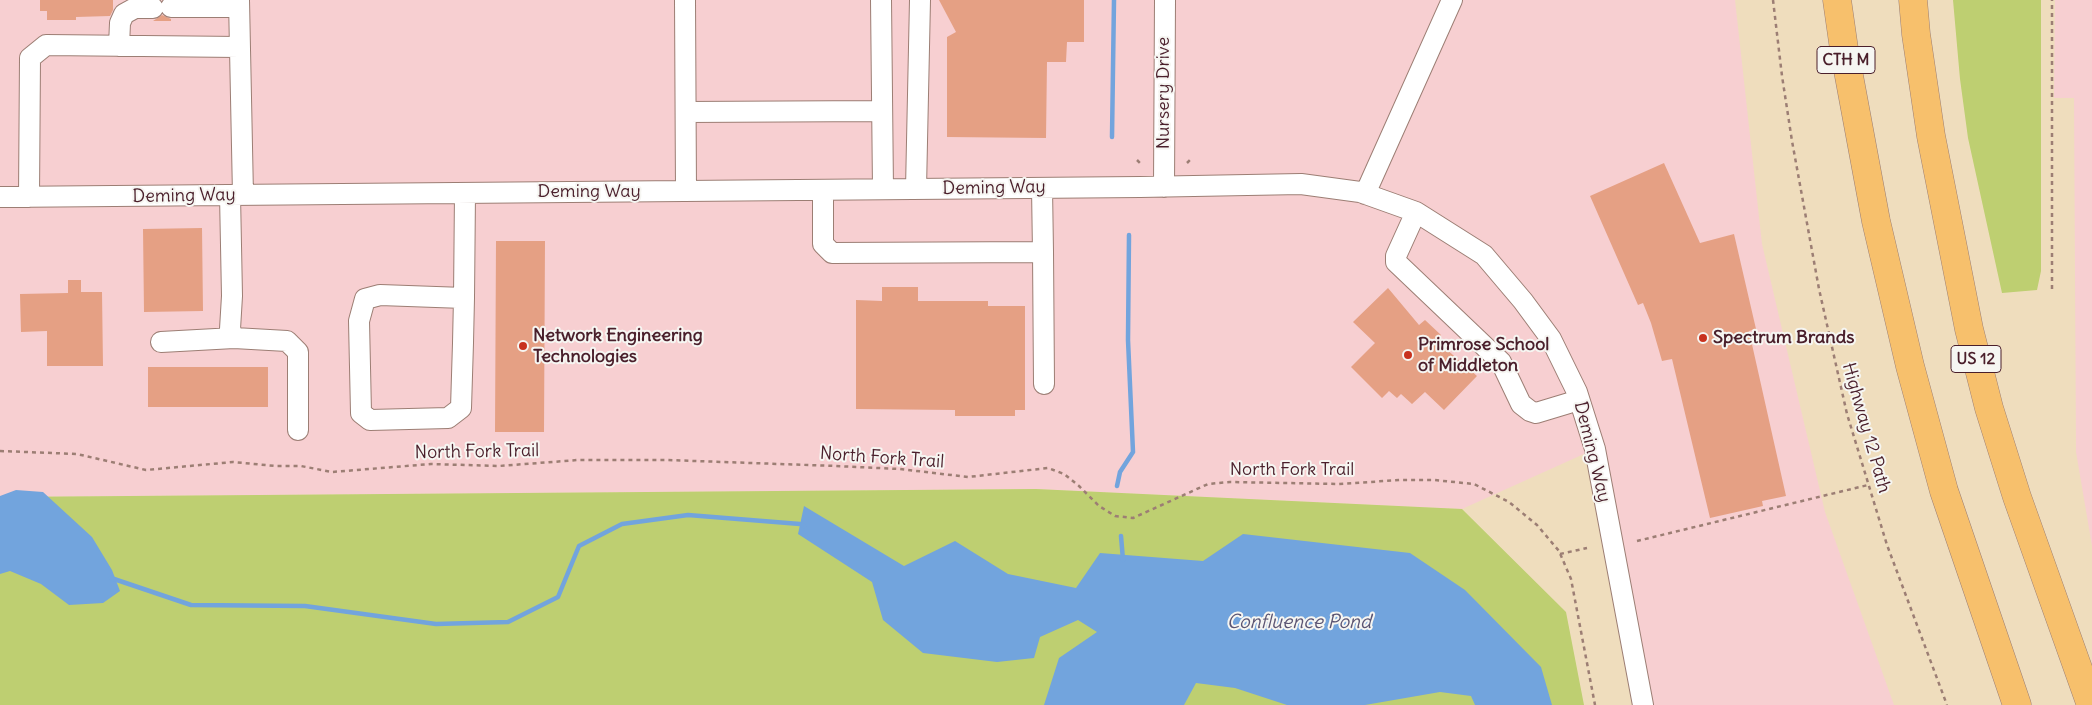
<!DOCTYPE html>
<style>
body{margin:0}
canvas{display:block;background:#efddbd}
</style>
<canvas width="2092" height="705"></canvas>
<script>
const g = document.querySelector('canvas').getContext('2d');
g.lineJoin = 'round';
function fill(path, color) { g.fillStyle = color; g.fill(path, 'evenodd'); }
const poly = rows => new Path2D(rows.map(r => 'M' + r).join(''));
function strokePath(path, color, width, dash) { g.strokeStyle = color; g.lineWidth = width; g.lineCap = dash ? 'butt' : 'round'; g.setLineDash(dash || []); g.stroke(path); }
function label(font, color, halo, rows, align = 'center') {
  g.font = font + ' Delius,sans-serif'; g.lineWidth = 4; g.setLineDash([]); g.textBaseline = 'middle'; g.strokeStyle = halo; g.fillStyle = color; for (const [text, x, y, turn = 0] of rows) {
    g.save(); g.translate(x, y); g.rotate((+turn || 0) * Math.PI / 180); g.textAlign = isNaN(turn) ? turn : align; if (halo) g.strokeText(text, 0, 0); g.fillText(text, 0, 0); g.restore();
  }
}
fill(poly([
 [0,0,1735,0,1762,244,1825,512,1894,705,1643,705,1595,449,1462,509,1036,489,0,497],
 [2055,0,2092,0,2092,546,2076,452,2074,98,2054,98]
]), '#f7cfd1');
fill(poly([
 [1953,0,2041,0,2041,271,2037,290,2002,293,1968,138,1960,79],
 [1036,489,1462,509,1566,612,1584,705,0,705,0,497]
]), '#becf71');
fill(poly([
 [16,490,43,492,92,537,112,570,120,591,103,603,69,605,41,584,10,571,0,574,0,496],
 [804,506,904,566,955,541,1008,574,1076,588,1100,553,1203,561,1243,534,1410,553,1465,590,1541,667,1552,705,1475,705,1471,696,1440,692,1365,705,1287,705,1235,688,1196,683,1184,705,1044,705,1059,658,1097,632,1078,620,1040,637,1034,658,997,662,923,653,883,620,872,582,798,534]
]), '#72a4dd');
strokePath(poly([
 [1112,137,1114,0],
 [1117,486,1120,472,1133,452,1128,340,1129,235],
 [1121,536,1123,560],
 [111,578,191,605,305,606,436,624,508,622,558,597,579,546,622,524,688,515,800,524,804,526]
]), '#72a4dd', 4.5);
fill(poly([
 [40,0,113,0,113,10,110,16,76,17,76,20,47,20,47,11,40,11],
 [939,0,1084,0,1084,42,1067,42,1066,62,1047,62,1046,138,947,137,947,37,956,32],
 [162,15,171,19,171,21,153,21],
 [1664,163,1700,243,1734,234,1756,329,1749,331,1786,496,1762,501,1763,506,1710,518,1672,359,1662,361,1651,323,1643,303,1638,305,1590,196],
 [202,228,203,311,144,312,143,229],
 [496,241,545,241,544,432,495,432],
 [68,280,81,280,81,292,102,292,103,366,47,366,47,331,21,332,20,294,68,293],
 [882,287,918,287,918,301,988,301,988,306,1025,306,1025,410,1015,410,1015,416,955,416,955,410,856,409,856,300,882,301],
 [1388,288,1419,325,1425,320,1441,335,1437,341,1477,376,1444,410,1425,392,1412,404,1401,394,1397,398,1389,391,1382,398,1351,367,1375,343,1353,322],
 [148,367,268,367,268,407,148,407]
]), '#e5a084');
const minor = poly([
 [239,0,243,195],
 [685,0,686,191],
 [881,0,883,189],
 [171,7,239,7],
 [119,46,120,23,124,14,135,8,153,8],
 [686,112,882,111],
 [1164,187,1165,0],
 [1042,188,1043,252],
 [916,189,920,0],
 [823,190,823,244,832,253,1043,252,1044,384],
 [1365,194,1452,0],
 [230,195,232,296,230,329,234,338,287,341,298,352,298,430],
 [0,197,1140,187,1301,184,1360,192,1416,212,1484,255,1523,301,1551,339,1577,392,1595,449,1643,705],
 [29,197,30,58,46,45,239,47],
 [1416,212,1396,256,1396,262,1501,362,1521,404,1530,411,1536,413,1579,400],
 [464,298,380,295,365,299,359,321,361,413,370,420,448,418,461,408,463,343,464,298,465,193],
 [161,342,234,338]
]);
const highway = poly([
 [1837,0,1844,49,1876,221,1910,366,1944,491,2017,705],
 [1913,0,1916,34,1931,136,1969,329,1989,408,2017,497,2091,705]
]);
strokePath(minor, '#9c7e74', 22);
strokePath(highway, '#9c7e74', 29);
strokePath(poly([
 [1773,0,1782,76,1792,141,1819,289,1847,414,1887,545,1947,705],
 [1137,160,1141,164],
 [1187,163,1191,159],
 [2052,289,2052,0],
 [0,451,77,454,146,470,233,462,275,466,301,466,332,472,431,464,499,466,578,460,667,460,836,466,900,469,968,477,1048,468,1064,474,1079,486,1099,506,1115,516,1133,518,1208,484,1230,482,1339,484,1400,480,1434,480,1474,484,1509,502,1537,525,1559,551,1571,579,1595,705],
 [1637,541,1868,485],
 [1560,554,1587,548]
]), '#9c7e74', 2.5, [4, 4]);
strokePath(minor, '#fff', 20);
strokePath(highway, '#f7c06c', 28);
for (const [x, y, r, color] of [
 [1703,338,5,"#c8321e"],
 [523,346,5,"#c8321e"],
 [1408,355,5,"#c8321e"]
]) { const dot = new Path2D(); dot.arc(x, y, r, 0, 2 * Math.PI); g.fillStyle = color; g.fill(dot); strokePath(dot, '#f6f6f2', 2); }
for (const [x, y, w] of [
 [1846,60,58],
 [1976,359,50]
]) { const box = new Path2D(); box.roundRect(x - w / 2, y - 13.5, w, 27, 4); g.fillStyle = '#f6f6f2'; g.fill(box); strokePath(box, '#4a1f2b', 1); }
label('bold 16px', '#4a1f2b', null, [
 ["CTH M",1846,60],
 ["US 12",1976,359]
]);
label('18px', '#4a1f2b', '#f6f6f2', [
 ["Nursery Drive",1164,93,-90],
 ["Deming Way",994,188,-1],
 ["Deming Way",589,192],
 ["Deming Way",184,196,-1],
 ["Highway 12 Path",1866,428,74],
 ["North Fork Trail",477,452,-1],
 ["Deming Way",1592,452,76],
 ["North Fork Trail",882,458,4],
 ["North Fork Trail",1292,470]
]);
label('bold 18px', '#4a1f2b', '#f6f6f2', [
 ["Network Engineering",533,336],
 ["Technologies",533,357],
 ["Spectrum Brands",1713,338],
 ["Primrose School",1418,345],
 ["of Middleton",1418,366]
], 'left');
label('italic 19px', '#5a5472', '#f6f6f2', [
 ["Confluence Pond",1299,623]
]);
</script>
